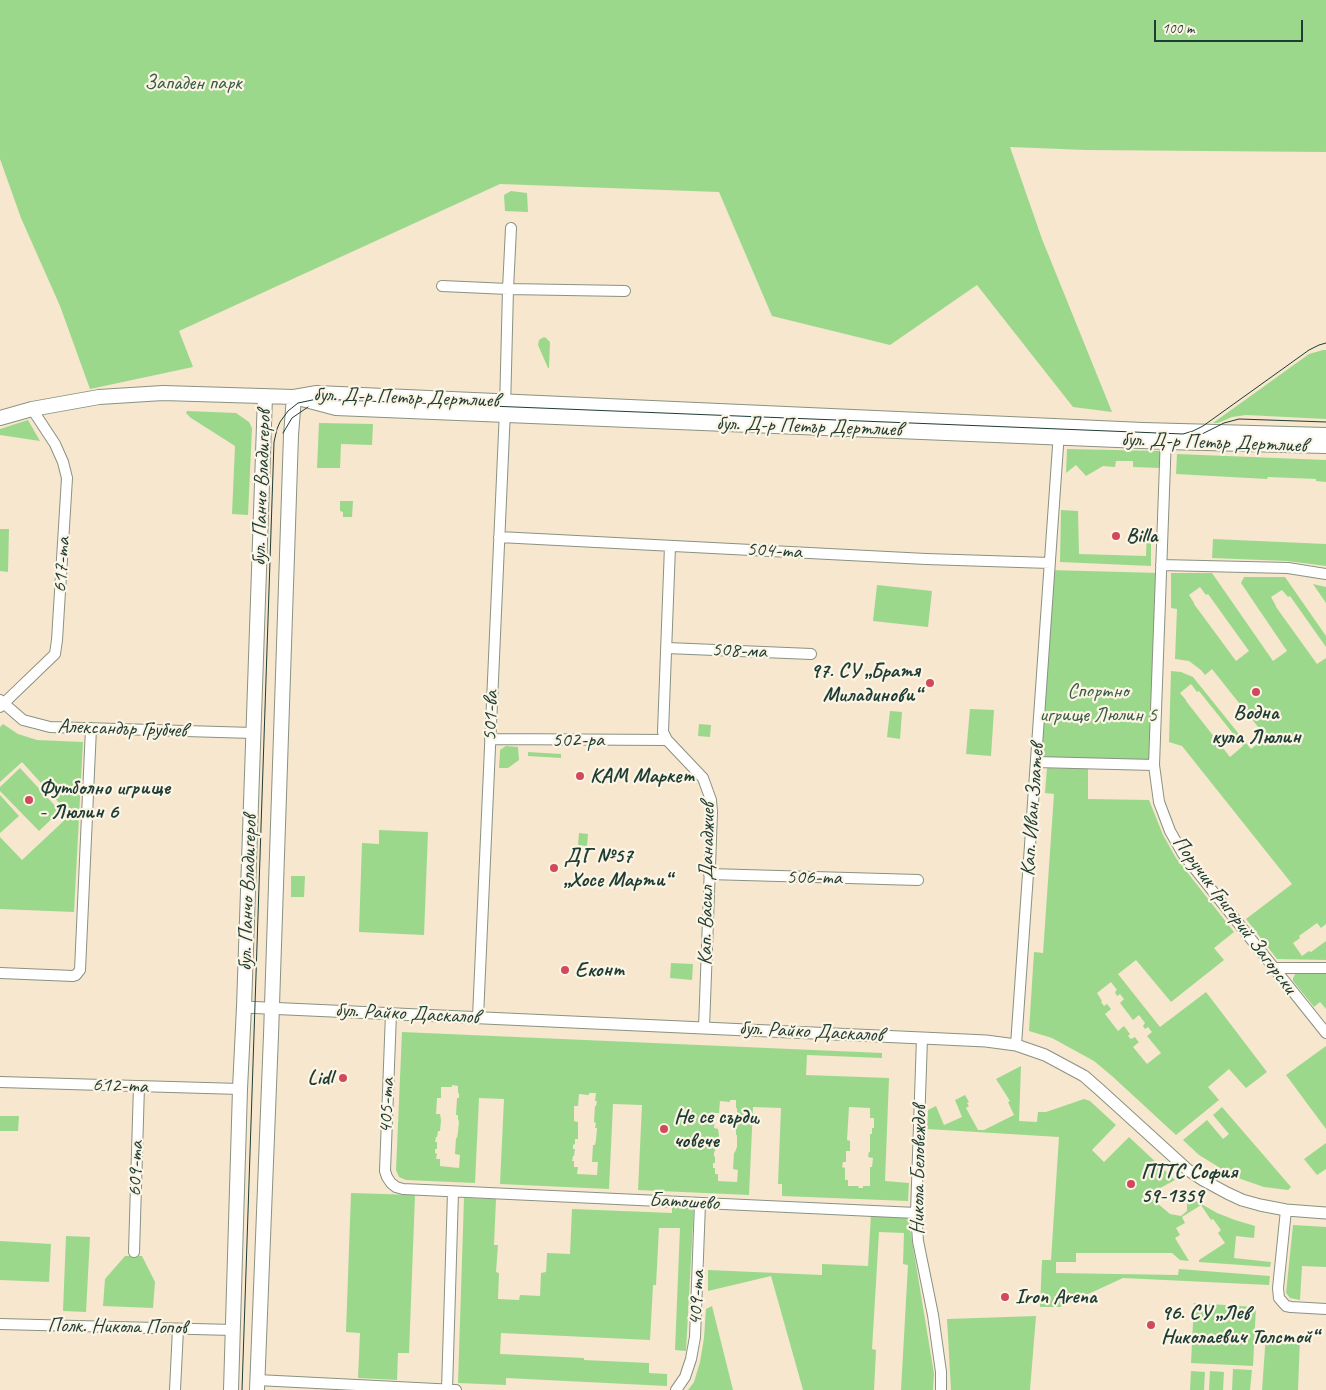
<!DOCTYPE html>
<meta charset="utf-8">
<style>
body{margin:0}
#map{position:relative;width:1326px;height:1390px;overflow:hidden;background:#f6e7ce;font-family:Caveat,sans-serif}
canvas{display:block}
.scale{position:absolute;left:1154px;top:20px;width:149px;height:22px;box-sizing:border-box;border:2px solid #1f3d34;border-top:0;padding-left:6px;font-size:15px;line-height:18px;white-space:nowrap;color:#1f3d34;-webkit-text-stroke:4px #fcf5e5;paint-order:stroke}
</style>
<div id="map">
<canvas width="1326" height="1390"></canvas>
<div class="scale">100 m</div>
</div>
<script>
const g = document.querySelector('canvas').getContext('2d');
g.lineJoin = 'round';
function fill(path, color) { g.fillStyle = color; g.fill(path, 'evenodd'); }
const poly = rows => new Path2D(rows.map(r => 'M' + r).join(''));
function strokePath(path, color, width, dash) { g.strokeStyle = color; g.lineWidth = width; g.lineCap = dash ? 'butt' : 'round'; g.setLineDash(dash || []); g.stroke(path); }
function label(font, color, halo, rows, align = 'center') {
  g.font = font + ' Caveat,sans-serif'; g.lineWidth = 4.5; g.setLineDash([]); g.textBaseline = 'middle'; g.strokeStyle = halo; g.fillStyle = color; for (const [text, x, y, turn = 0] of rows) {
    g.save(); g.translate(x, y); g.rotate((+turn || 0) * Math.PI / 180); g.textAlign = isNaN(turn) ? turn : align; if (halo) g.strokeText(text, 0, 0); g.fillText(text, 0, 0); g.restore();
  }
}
fill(poly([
 [0,0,1326,0,1326,152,1086,150,1010,147,1042,239,1112,412,1073,407,977,285,890,345,772,316,719,192,500,184,179,331,193,367,90,389,60,306,21,218,0,159],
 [511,191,527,193,528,212,505,211,504,195],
 [544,337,546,338,550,342,549,368,548,368,538,345,539,340],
 [1323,350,1326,350,1326,419,1246,415,1232,417,1218,423,1213,423,1309,354],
 [187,411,236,413,249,422,252,428,248,515,232,514,235,446,191,418,186,413],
 [28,420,40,441,0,435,0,429],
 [319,423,373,424,372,445,341,444,340,468,317,468],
 [1067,449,1160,451,1160,468,1133,467,1133,461,1116,461,1115,467,1103,466,1086,476,1076,465,1066,473],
 [1177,454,1326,460,1326,482,1316,481,1316,479,1268,477,1267,479,1176,474],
 [340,501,353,501,352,517,343,517,343,512,340,511],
 [1061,510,1078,511,1079,554,1146,556,1147,533,1151,533,1151,566,1060,562],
 [0,529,9,529,8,572,0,571],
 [1213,539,1326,544,1326,566,1287,561,1212,558],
 [1049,570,1160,573,1154,765,1036,762],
 [1171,573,1212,573,1273,661,1287,651,1241,583,1244,577,1285,577,1326,636,1326,647,1290,596,1288,597,1282,590,1271,597,1276,606,1276,607,1317,664,1326,658,1326,924,1321,928,1317,923,1299,936,1300,938,1293,943,1302,956,1309,951,1311,952,1326,941,1326,960,1277,959,1246,919,1292,884,1182,746,1169,742,1171,671,1181,672,1193,677,1251,749,1266,737,1212,669,1205,675,1201,670,1189,661,1175,659,1177,609,1171,608],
 [1200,587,1206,595,1208,594,1249,651,1236,661,1194,604,1194,603,1189,595],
 [1191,684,1197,692,1199,691,1243,746,1230,757,1186,701,1186,700,1180,693],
 [1313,584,1326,587,1326,603],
 [877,585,932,591,928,627,873,621],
 [970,709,994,710,991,756,966,754],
 [890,711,902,712,900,739,887,737],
 [3,724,18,734,37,740,83,742,74,912,0,909,0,837,22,860,70,815,22,762,0,782,0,727],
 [699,724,711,725,710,737,698,736],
 [506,746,518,747,519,760,508,768,499,768,500,752,500,750],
 [528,752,561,754,561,758,528,756],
 [20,768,60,811,39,831,0,791,0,787],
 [1047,768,1088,769,1088,799,1149,800,1163,835,1176,858,1234,932,1214,948,1224,960,1171,1002,1136,960,1118,974,1160,1027,1206,992,1267,1072,1246,1088,1229,1069,1208,1087,1219,1100,1176,1135,1112,1076,1094,1061,1052,1038,1029,1031,1034,952,1043,953,1054,794,1045,793],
 [1111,982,1117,990,1115,992,1117,996,1120,994,1124,999,1120,1003,1133,1020,1139,1015,1145,1023,1143,1026,1145,1029,1148,1027,1152,1032,1147,1036,1161,1053,1147,1064,1133,1047,1139,1042,1137,1040,1135,1037,1131,1039,1128,1036,1130,1034,1124,1026,1118,1031,1105,1014,1111,1009,1107,1004,1104,1006,1101,1002,1102,1001,1097,993],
 [0,795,19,816,0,833],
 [379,830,428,832,424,935,359,932,362,843,379,844],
 [579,833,588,834,587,846,578,845],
 [291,876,305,876,304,897,291,897],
 [671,963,693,964,692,980,670,978],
 [1296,973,1326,973,1326,1009,1320,1002,1314,1007,1293,981,1293,978],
 [402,1032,882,1053,882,1058,807,1055,806,1075,889,1078,885,1181,909,1183,908,1201,782,1196,782,1184,778,1184,781,1108,753,1107,749,1195,638,1190,642,1105,613,1104,609,1189,500,1184,504,1099,479,1098,475,1183,406,1180,399,1177,396,1170],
 [452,1085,458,1086,458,1093,459,1093,459,1098,457,1098,456,1115,458,1115,458,1120,459,1121,458,1132,457,1138,456,1138,455,1154,460,1155,459,1168,440,1166,440,1159,436,1159,437,1154,435,1153,435,1149,437,1149,437,1142,435,1142,436,1137,437,1137,438,1131,440,1131,441,1120,440,1114,436,1114,437,1098,441,1098,441,1087,452,1087],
 [589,1093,596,1093,595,1101,597,1101,596,1106,595,1106,594,1122,596,1123,595,1128,597,1128,596,1140,595,1145,593,1145,592,1162,598,1162,597,1175,577,1174,578,1167,574,1167,574,1161,572,1161,573,1156,574,1156,575,1149,573,1149,573,1145,575,1144,575,1139,578,1139,578,1122,574,1121,574,1106,578,1106,579,1094,589,1095],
 [730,1100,736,1100,736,1108,737,1108,737,1113,735,1113,734,1130,736,1130,736,1135,737,1135,737,1147,735,1152,734,1153,733,1169,738,1170,737,1182,718,1181,718,1174,715,1174,715,1168,713,1168,713,1163,715,1163,715,1157,714,1156,714,1152,715,1151,716,1146,718,1146,719,1135,718,1129,714,1128,715,1113,719,1113,720,1101,730,1102],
 [849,1107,870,1108,870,1118,874,1118,874,1128,872,1128,872,1134,870,1134,870,1152,869,1152,868,1157,873,1158,872,1167,870,1167,870,1186,863,1186,863,1188,859,1188,858,1186,848,1186,848,1180,845,1180,845,1168,842,1167,843,1162,846,1162,846,1151,850,1151,850,1141,847,1140],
 [1326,1046,1326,1129,1286,1075],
 [1021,1066,1019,1121,1037,1122,1038,1112,1046,1112,1084,1099,1090,1101,1116,1125,1092,1150,1104,1162,1129,1137,1175,1180,1151,1193,1157,1203,1170,1214,1181,1216,1187,1211,1187,1203,1191,1198,1217,1213,1235,1220,1255,1226,1254,1238,1236,1236,1234,1258,1271,1262,1270,1267,1199,1262,1199,1260,1225,1243,1218,1233,1221,1230,1213,1219,1211,1220,1201,1205,1182,1217,1185,1223,1176,1228,1180,1235,1175,1238,1189,1261,1180,1260,1172,1253,1076,1253,1076,1262,1056,1262,1056,1273,1178,1275,1179,1269,1270,1276,1269,1285,1123,1278,1060,1307,1040,1307,1042,1260,1051,1260,1059,1137,927,1129,928,1110,936,1106,944,1125,962,1117,955,1100,965,1095,969,1102,967,1103,969,1106,966,1108,978,1130,984,1130,1014,1115,1008,1102,1010,1101,996,1079],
 [1222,1107,1291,1187,1288,1190,1264,1187,1235,1177,1199,1155,1183,1140,1207,1120,1223,1139,1229,1134,1213,1115],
 [0,1116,19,1116,18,1131,0,1131],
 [1326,1143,1326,1169,1317,1175,1304,1159],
 [351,1193,415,1195,409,1353,398,1353,397,1380,358,1378,360,1333,346,1332],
 [464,1198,496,1199,494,1245,498,1245,496,1272,499,1273,498,1299,519,1300,520,1295,540,1296,541,1273,546,1272,547,1253,570,1254,572,1209,672,1213,672,1204,694,1205,686,1351,675,1350,680,1228,659,1228,656,1285,653,1285,650,1340,501,1333,500,1354,584,1358,584,1360,649,1363,649,1373,667,1374,667,1386,506,1378,506,1385,458,1383],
 [871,1214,908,1216,934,1374,933,1390,901,1390,908,1265,903,1264,904,1233,879,1232,872,1349,876,1350,874,1390,803,1390,771,1276,708,1291,708,1270,822,1275,822,1264,868,1266],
 [1293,1225,1326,1227,1326,1267,1302,1266,1300,1300,1290,1298,1286,1293],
 [66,1236,90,1237,86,1312,63,1311],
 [0,1241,51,1244,49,1282,0,1280],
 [125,1256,142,1256,155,1282,153,1308,103,1306,105,1279],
 [1194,1303,1256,1307,1253,1366,1191,1363],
 [712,1306,733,1390,688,1390,694,1382,700,1362,704,1338,706,1309],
 [1036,1316,1030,1390,951,1390,947,1319],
 [1266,1334,1300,1337,1298,1390,1262,1390],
 [1233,1369,1252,1370,1250,1390,1232,1390],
 [1191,1371,1205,1372,1204,1390,1190,1390],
 [1210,1371,1224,1372,1223,1390,1209,1390]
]), '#9cd88c');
const minor = poly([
 [442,286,508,289,625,291],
 [1166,436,1154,765,1159,802,1170,831,1183,854,1326,1033],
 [499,537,926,559,1050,563],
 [670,546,663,732,667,740,703,778,711,800,712,812,704,1028],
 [1161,565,1288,568,1326,574],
 [667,648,811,654],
 [0,700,23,720,50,727,253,733],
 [0,707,55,654,57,640,67,478,63,462,55,444,32,409],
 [490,739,667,740],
 [1036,762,1154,765],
 [709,874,918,880],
 [1274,968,1326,968],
 [0,973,73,976,76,975,80,970,91,728],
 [391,1013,385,1171,387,1177,391,1183,396,1187,403,1189,916,1213],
 [478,1017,505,410,508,289,511,228],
 [922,1038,916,1213,918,1241,933,1315,941,1372,941,1390],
 [1016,1045,1059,432],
 [0,1082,240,1089],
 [1286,1210,1278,1288,1279,1298,1286,1306,1291,1307,1326,1309],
 [134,1252,139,1086],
 [0,1324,233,1330],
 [257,1380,456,1390],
 [175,1390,178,1329],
 [447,1390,453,1192],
 [676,1390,685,1377,691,1359,695,1337,700,1203]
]);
const tertiary = poly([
 [244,1007,922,1038,986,1041,1016,1045,1045,1055,1084,1076,1100,1090,1188,1170,1203,1180,1227,1193,1242,1200,1260,1205,1286,1210,1326,1213]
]);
const secondary = poly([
 [298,398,336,408,1166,442,1326,446],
 [0,418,32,409,99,397,163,393,294,397,317,393,1143,430,1326,435],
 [231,1390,240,1089,244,1007,265,396],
 [257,1390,271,1035,291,435,294,397]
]);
strokePath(minor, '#8a9281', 12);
strokePath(tertiary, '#8a9281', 13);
strokePath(secondary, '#8a9281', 16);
strokePath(minor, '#fff', 10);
strokePath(tertiary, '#fff', 11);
strokePath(secondary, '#fff', 14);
strokePath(poly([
 [283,433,292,418,308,407],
 [1196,437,1224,423,1239,419,1326,422],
 [242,1390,274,442,277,429,280,422,288,411,298,403,317,399,1183,434,1193,431,1203,426,1309,350,1319,345,1326,343]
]), '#1f3d34', 1);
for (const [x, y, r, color] of [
 [1116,536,5,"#d1495b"],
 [930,683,5,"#d1495b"],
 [1256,692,5,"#d1495b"],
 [580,776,5,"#d1495b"],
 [29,800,5,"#d1495b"],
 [554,868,5,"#d1495b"],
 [565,970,5,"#d1495b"],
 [343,1078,5,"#d1495b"],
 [664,1129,5,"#d1495b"],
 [1131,1184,5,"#d1495b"],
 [1005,1297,5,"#d1495b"],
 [1151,1325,5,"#d1495b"]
]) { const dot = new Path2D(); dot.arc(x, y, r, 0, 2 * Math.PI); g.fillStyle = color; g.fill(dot); strokePath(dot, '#fcf5e5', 2); }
label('21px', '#385c46', '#fcf5e5', [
 ["Западен парк",193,83],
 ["Спортно",1098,691],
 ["игрище Люлин 5",1098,715]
]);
label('21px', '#1f3d34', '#fcf5e5', [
 ["бул. Д-р Петър Дертлиев",406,398,2],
 ["бул. Д-р Петър Дертлиев",809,427,2],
 ["бул. Д-р Петър Дертлиев",1214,443,2],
 ["бул. Панчо Владигеров",262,488,-88],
 ["504-та",774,551,3],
 ["617-та",62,565,-86],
 ["508-ма",739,651,2],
 ["501-ва",491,716,-88],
 ["Александър Грубчев",122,729,2],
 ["502-ра",578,740],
 ["Кап. Иван Златев",1033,810,-86],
 ["506-та",814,878,1],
 ["Кап. Васил Данаджиев",707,884,-89],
 ["бул. Панчо Владигеров",248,893,-88],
 ["Поручик Григорий Загорски",1234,915,53],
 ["бул. Райко Даскалов",407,1014,3],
 ["бул. Райко Даскалов",811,1032,3],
 ["612-та",120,1086,2],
 ["405-та",387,1106,-88],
 ["609-та",136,1169,-88],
 ["Никола Беловеждов",919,1170,-89],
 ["Батошево",684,1202,3],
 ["409-та",697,1298,-87],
 ["Полк. Никола Попов",117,1327,1]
]);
label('bold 21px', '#1f3d34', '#fcf5e5', [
 ["Billa",1126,536],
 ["97. СУ „Братя",920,671,"right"],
 ["Миладинови“",920,695,"right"],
 ["Водна",1256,713,"center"],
 ["кула Люлин",1256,737,"center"],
 ["КАМ Маркет",590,776],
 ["Футболно игрище",39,788],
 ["- Люлин 6",39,812],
 ["ДГ №57",564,856],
 ["„Хосе Марти“",564,880],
 ["Еконт",575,970],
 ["Lidl",333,1078,"right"],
 ["Не се сърди,",674,1117],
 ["човече",674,1141],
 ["ПТТС София",1141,1172],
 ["59-1359",1141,1196],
 ["Iron Arena",1015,1297],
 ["96. СУ „Лев",1161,1313],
 ["Николаевич Толстой“",1161,1337]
], 'left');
</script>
